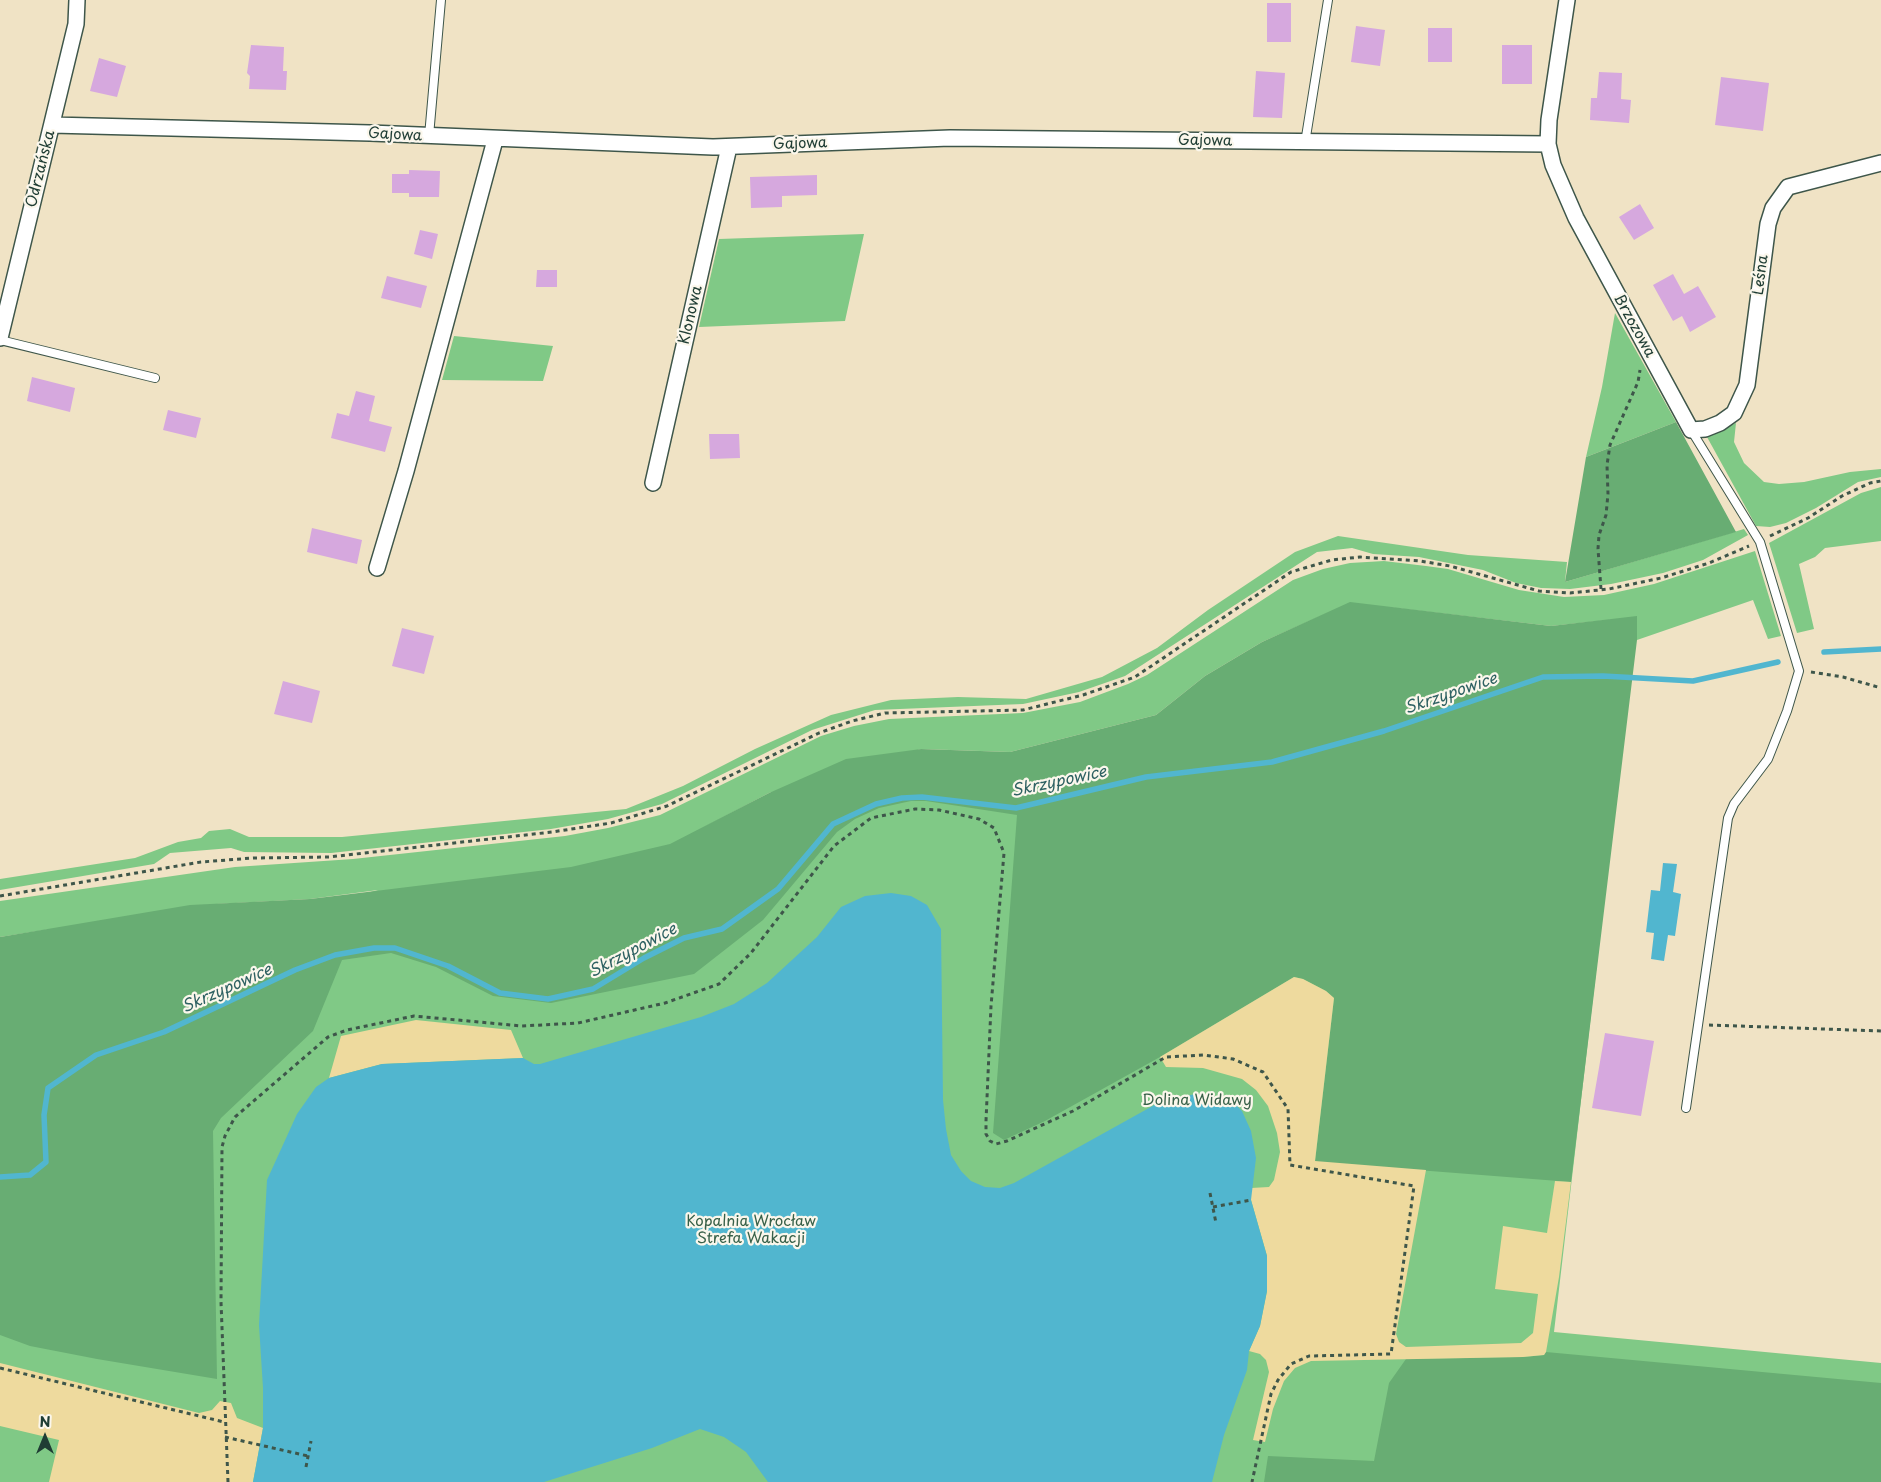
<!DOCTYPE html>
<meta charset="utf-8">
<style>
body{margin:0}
#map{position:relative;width:1881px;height:1482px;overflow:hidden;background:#f0e3c5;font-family:"Playpen Sans",sans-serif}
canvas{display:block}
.north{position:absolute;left:20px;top:1412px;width:50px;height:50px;-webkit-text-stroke:4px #fbf7ec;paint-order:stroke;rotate:0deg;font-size:14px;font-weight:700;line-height:20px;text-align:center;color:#1f3d34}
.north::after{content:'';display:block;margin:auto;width:18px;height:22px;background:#1f3d34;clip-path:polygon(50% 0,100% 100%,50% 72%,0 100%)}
</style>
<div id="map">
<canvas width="1881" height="1482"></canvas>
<div class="north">N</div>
</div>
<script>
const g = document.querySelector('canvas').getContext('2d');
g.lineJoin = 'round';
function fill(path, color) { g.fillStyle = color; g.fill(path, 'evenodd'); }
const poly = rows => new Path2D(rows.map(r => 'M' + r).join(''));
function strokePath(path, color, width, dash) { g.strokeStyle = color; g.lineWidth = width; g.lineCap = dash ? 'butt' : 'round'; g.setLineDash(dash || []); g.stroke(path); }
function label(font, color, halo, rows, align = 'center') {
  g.font = font + ' "Playpen Sans",sans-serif'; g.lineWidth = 4.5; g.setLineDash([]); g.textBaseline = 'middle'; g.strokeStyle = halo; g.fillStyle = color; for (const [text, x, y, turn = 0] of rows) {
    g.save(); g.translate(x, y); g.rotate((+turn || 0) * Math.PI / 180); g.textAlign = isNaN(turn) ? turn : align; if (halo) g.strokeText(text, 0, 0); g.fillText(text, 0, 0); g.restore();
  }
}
fill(poly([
 [864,234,845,321,699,327,719,239],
 [1615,313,1676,422,1586,457,1602,387],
 [454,336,553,346,543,381,442,380],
 [1736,423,1734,442,1744,463,1764,482,1779,484,1804,482,1850,472,1881,469,1881,477,1858,482,1816,508,1786,523,1770,527,1756,526,1707,437],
 [1881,487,1881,541,1825,548,1815,557,1799,564,1814,629,1797,633,1769,543,1861,493],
 [1744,529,1748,535,1703,560,1663,573,1611,584,1570,589,1541,588,1516,583,1483,570,1419,557,1373,554,1352,548,1317,552,1125,676,1079,692,1023,704,875,710,812,730,662,804,608,819,551,829,331,853,244,852,231,848,170,853,154,864,0,890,0,879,135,858,178,842,201,838,209,831,230,829,249,837,342,837,626,809,683,786,755,749,831,715,891,700,958,697,1026,699,1102,677,1157,648,1208,610,1295,552,1338,536,1468,555,1567,562,1565,582],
 [1755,551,1781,636,1768,639,1753,600,1637,640,1636,629,1554,1332,1881,1363,1881,1482,0,1482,0,939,51,929,0,937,0,901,235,867,353,859,565,836,608,828,660,815,821,736,854,726,889,719,1023,713,1080,702,1128,684,1147,675,1293,580,1323,569,1350,563,1384,561,1426,566,1448,569,1519,590,1564,597,1604,595,1654,584],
 [1350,603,1355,603,1163,715,1013,756,676,842,769,793,921,749,1010,752,1156,715,1205,676,1262,642],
 [1387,607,1551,626,1637,617,1553,630],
 [378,890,314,907,217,904,310,899]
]), '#80c986');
fill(poly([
 [1676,422,1736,532,1565,582,1586,457],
 [1350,602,1551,626,1637,616,1637,640,1571,1182,1315,1162,1334,998,1326,991,1303,979,1294,977,1160,1057,1045,1121,1004,1140,993,1133,1017,815,926,801,911,801,879,808,855,819,837,832,763,920,694,974,551,1003,493,996,436,967,391,953,342,960,313,1031,221,1118,213,1131,217,1379,97,1359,30,1346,0,1335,0,937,190,905,310,899,571,867,670,844,769,793,846,759,921,749,1010,752,1156,715,1205,676,1262,642],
 [1546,1352,1881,1383,1881,1482,1264,1482,1268,1456,1374,1461,1389,1383,1406,1359,1523,1357,1544,1355]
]), '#68ad73');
fill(poly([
 [1294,977,1303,979,1326,991,1334,998,1315,1161,1426,1170,1396,1334,1399,1342,1406,1347,1521,1343,1533,1333,1538,1294,1495,1289,1503,1226,1547,1233,1555,1181,1571,1182,1559,1277,1546,1352,1544,1355,1523,1357,1311,1361,1295,1368,1284,1381,1273,1409,1265,1442,1253,1440,1269,1372,1266,1360,1260,1354,1249,1351,1260,1326,1267,1291,1267,1256,1251,1200,1251,1188,1269,1187,1274,1180,1280,1152,1277,1133,1268,1106,1256,1090,1242,1079,1203,1068,1166,1067,1160,1057],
 [416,1020,511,1030,523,1058,382,1064,329,1078,341,1036],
 [0,1363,199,1413,212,1410,220,1401,231,1403,237,1418,263,1428,253,1482,49,1482,59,1440,0,1426]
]), '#eeda9e');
fill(poly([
 [1663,863,1677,864,1673,892,1681,894,1675,936,1668,935,1664,961,1651,959,1654,933,1646,932,1651,890,1660,891],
 [891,893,911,896,927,905,941,929,943,1100,946,1129,951,1155,961,1171,971,1181,985,1187,1000,1188,1014,1183,1158,1103,1195,1094,1221,1098,1233,1102,1242,1111,1251,1131,1256,1158,1251,1200,1267,1256,1267,1291,1260,1326,1249,1351,1247,1370,1224,1435,1212,1482,768,1482,746,1452,724,1437,700,1429,652,1448,544,1482,253,1482,263,1428,263,1388,259,1325,267,1180,297,1114,316,1087,329,1078,382,1064,523,1058,534,1064,540,1064,701,1017,734,1004,767,983,817,937,841,907,865,896]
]), '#51b6cf');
strokePath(poly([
 [1824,652,1881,649],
 [0,1177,30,1175,46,1162,44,1115,48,1088,96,1055,164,1032,295,970,335,955,374,948,395,948,448,966,500,993,548,999,593,989,644,958,684,938,722,929,778,889,833,824,876,804,902,798,922,797,1016,808,1146,777,1272,762,1384,731,1543,677,1603,676,1693,681,1778,662]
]), '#51b6cf', 5.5);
fill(poly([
 [1267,3,1291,3,1291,42,1267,42],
 [1356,26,1385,30,1380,66,1351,62],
 [1428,28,1452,28,1452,62,1428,62],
 [251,45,284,47,283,71,287,71,286,90,249,89,250,76,247,73],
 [1502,45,1532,45,1532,84,1502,84],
 [99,58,126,66,117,97,90,91],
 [1256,71,1285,73,1282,118,1253,117],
 [1599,72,1622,73,1621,99,1631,100,1629,123,1590,120,1591,98,1597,98],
 [1721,77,1769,83,1763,131,1715,125],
 [409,170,440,171,439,197,409,197,409,193,392,193,392,174,409,174],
 [817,175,817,195,782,196,782,207,751,208,750,177],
 [1640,204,1654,228,1634,240,1619,217],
 [420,230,438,234,432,259,414,254],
 [537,270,557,270,557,287,536,287],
 [1673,274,1684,294,1698,286,1716,317,1690,332,1682,316,1673,321,1653,285],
 [387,276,427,286,421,308,381,298],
 [32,377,75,388,70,412,27,401],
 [356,391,375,396,369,421,392,427,385,452,331,438,337,413,349,416],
 [168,410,201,418,196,438,163,430],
 [709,434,739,434,740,458,710,459],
 [312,528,362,540,357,564,307,552],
 [402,628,434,636,424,674,392,666],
 [283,681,320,691,312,723,274,714],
 [1605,1033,1654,1041,1641,1116,1592,1108]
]), '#d6a8de');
const service = poly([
 [429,136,441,0],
 [1305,143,1328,0],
 [0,340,155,378],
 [1686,1108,1728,818,1734,804,1768,759,1787,711,1799,671,1760,542,1691,430]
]);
const minor = poly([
 [1567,0,1549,120,1548,144,1553,165,1576,218,1691,430,1705,429,1720,423,1734,413,1747,385,1768,224,1773,208,1788,187,1881,163],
 [52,125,370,133,713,147,950,138,1548,144],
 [0,338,76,24,77,0],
 [653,483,729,147],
 [377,568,406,471,495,140]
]);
strokePath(service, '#3e564a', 10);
strokePath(minor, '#3e564a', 18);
strokePath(poly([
 [1770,536,1808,518,1842,496,1870,483,1881,481],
 [1601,589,1598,549,1599,535,1606,515,1608,494,1607,465,1610,445,1638,382,1640,370],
 [1811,672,1843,677,1881,688],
 [0,896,201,862,253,858,329,857,552,832,611,823,667,806,819,733,852,721,885,713,1023,710,1083,695,1135,677,1291,572,1332,560,1360,557,1420,561,1450,566,1539,591,1570,593,1609,589,1661,578,1709,563,1749,546],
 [1709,1025,1881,1031],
 [1210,1193,1216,1223],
 [1213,1207,1251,1200],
 [0,1368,224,1422],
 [225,1437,308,1456],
 [306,1467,311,1441],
 [228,1482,221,1302,222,1147,225,1136,235,1117,328,1037,347,1030,414,1016,522,1026,578,1023,665,1003,719,984,751,953,834,846,871,818,915,809,939,810,979,819,994,828,1004,853,991,1006,986,1121,986,1134,990,1141,996,1144,1007,1141,1073,1111,1166,1057,1204,1055,1233,1059,1263,1072,1288,1109,1290,1165,1414,1186,1391,1354,1309,1356,1291,1364,1278,1380,1271,1394,1252,1482]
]), '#3e564a', 3, [4, 4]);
strokePath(service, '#fff', 8);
strokePath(minor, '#fff', 15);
label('15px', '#1f3d34', '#fbf7ec', [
 ["Gajowa",395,135,3],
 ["Gajowa",1205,141,1],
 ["Gajowa",800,144,-2],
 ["Odrzańska",41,169,-76],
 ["Leśna",1761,275,-83],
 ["Klonowa",691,315,-77],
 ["Brzozowa",1634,326,61]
]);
label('15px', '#376048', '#fbf7ec', [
 ["Dolina Widawy",1197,1101],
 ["Kopalnia Wrocław",751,1222],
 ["Strefa Wakacji",751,1239]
]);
label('italic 16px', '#2e6162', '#fbf7ec', [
 ["Skrzypowice",1451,694,-19],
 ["Skrzypowice",1059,782,-12],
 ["Skrzypowice",633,951,-28],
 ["Skrzypowice",227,989,-24]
]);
</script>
